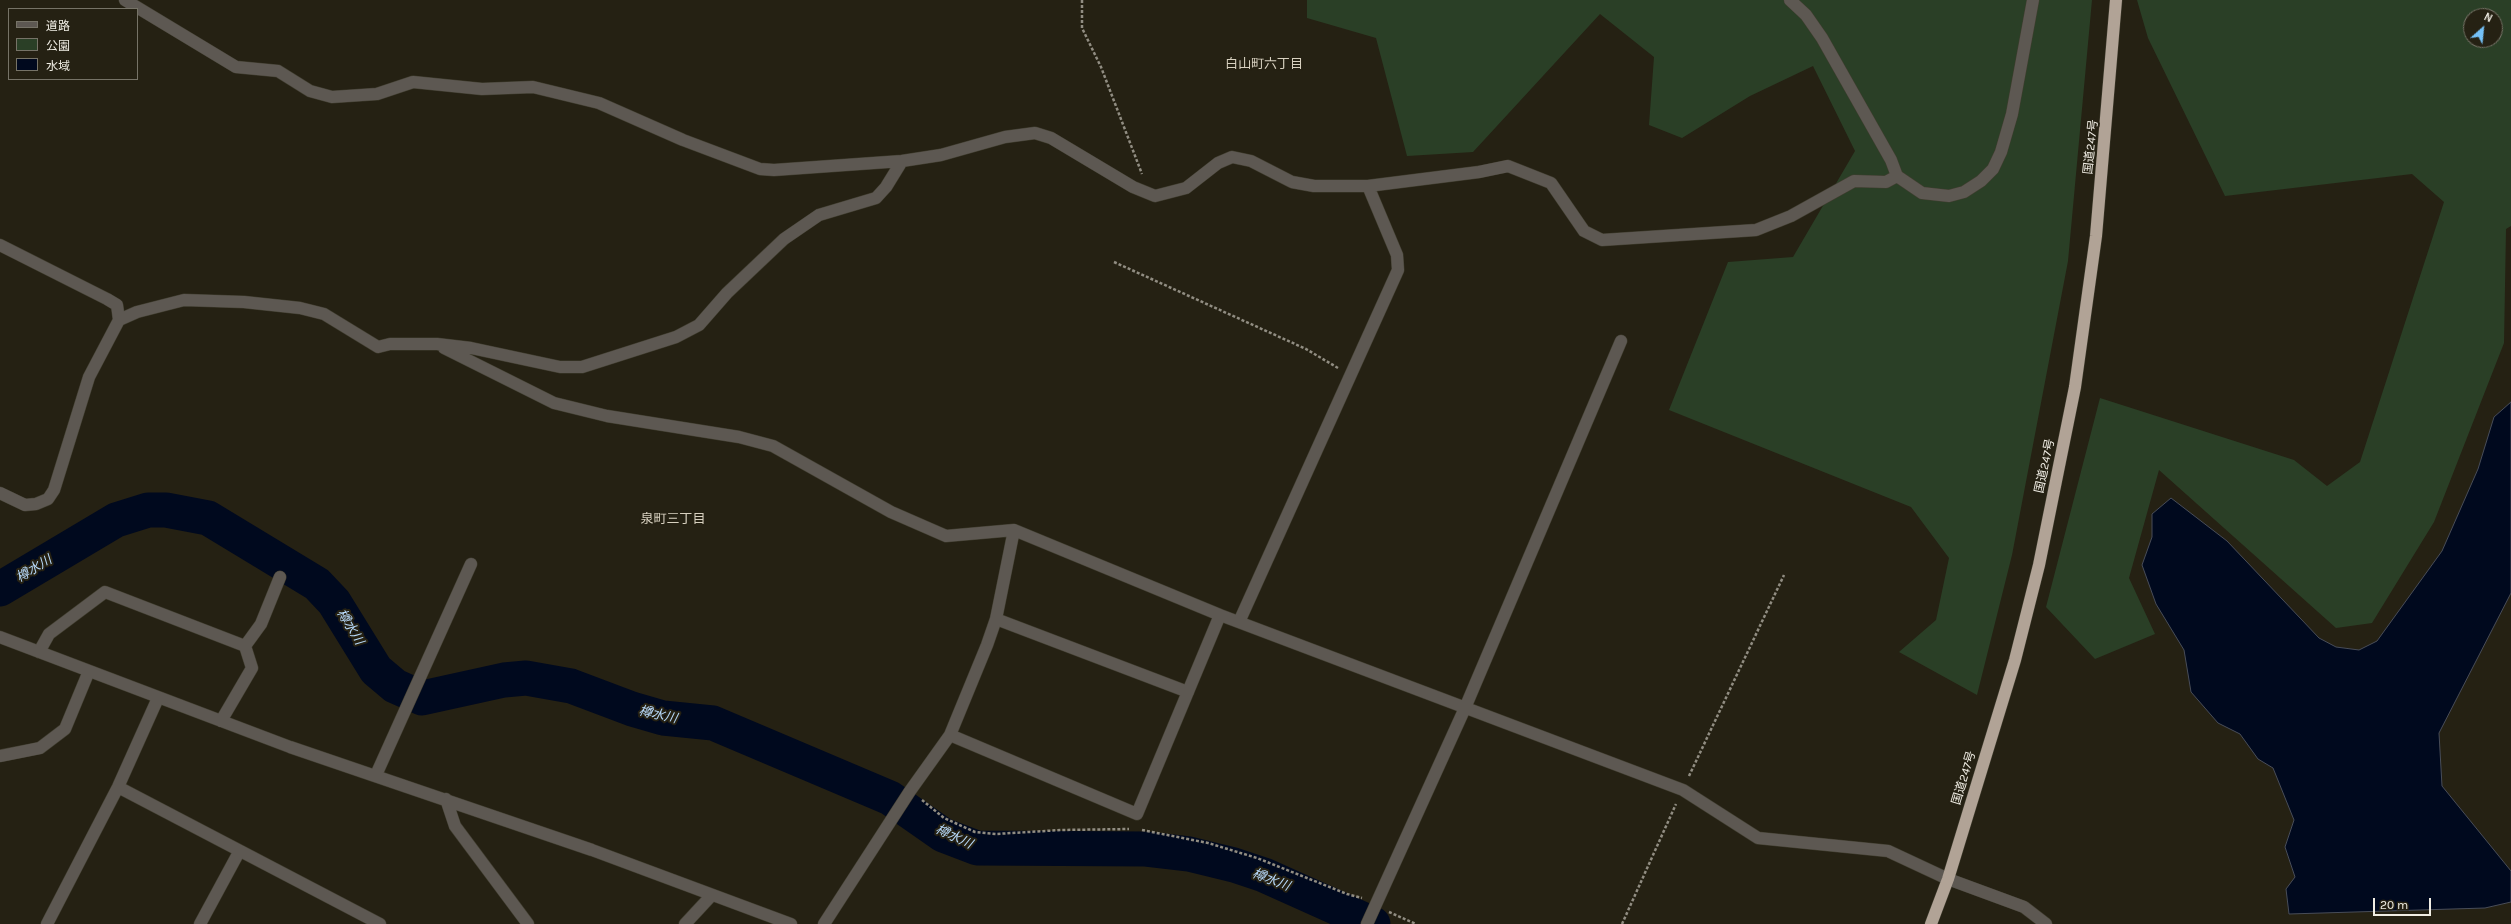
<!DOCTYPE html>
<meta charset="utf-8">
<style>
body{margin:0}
#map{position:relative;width:2511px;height:924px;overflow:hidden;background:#252113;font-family:Karla,"Noto Sans JP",sans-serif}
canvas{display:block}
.legend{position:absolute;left:8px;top:8px;width:130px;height:72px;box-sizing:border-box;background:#252113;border:1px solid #767367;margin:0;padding:5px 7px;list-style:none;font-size:12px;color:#f0ede4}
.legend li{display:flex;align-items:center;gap:8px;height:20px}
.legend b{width:20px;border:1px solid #767367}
.north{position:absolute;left:2463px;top:8px;width:40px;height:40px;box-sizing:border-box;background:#252113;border:1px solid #767367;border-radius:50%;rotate:27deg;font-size:11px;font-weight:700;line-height:16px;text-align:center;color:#f0ede4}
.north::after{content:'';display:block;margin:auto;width:14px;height:18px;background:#74c0f6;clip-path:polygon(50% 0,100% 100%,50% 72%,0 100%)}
.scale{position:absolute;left:2373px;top:898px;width:58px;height:18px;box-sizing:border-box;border:2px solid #f0ede4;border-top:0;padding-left:5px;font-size:12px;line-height:14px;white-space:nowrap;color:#f0ede4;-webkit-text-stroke:3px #252113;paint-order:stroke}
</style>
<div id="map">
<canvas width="2511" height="924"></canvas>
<ul class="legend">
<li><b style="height:5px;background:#5d5852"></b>道路</li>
<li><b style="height:11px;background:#2a3f26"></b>公園</li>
<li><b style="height:11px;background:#00091e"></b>水域</li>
</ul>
<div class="north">N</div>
<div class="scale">20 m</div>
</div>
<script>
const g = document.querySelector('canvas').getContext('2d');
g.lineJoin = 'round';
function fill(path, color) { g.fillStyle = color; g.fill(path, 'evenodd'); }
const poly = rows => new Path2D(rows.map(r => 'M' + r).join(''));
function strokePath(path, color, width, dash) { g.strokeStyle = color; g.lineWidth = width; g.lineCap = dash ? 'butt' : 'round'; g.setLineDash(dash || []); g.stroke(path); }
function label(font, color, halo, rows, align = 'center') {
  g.font = font + ' Karla,"Noto Sans JP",sans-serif'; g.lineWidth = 4; g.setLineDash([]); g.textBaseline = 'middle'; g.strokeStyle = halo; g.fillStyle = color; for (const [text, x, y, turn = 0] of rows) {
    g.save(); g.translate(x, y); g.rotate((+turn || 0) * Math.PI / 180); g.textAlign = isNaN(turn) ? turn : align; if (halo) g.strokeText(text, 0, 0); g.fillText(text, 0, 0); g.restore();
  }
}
fill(poly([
 [1307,0,2092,0,2068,261,2012,555,1977,695,1899,652,1936,620,1949,558,1911,507,1669,410,1728,262,1793,257,1855,151,1813,66,1750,96,1682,138,1649,125,1654,57,1600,14,1473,152,1407,156,1376,38,1307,18],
 [2137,0,2511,0,2511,226,2506,229,2504,343,2434,522,2372,623,2336,628,2159,470,2129,578,2155,634,2095,659,2046,607,2100,398,2294,460,2327,486,2360,462,2444,202,2412,174,2225,196,2148,38],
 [2471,16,2495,16,2495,40,2471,40]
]), '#2a3f26');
const water = poly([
 [2511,402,2511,593,2439,733,2442,786,2511,871,2511,902,2485,908,2289,914,2286,889,2295,877,2285,847,2294,820,2273,768,2258,759,2240,734,2218,723,2191,692,2184,650,2156,604,2142,565,2152,537,2152,514,2171,498,2227,541,2319,638,2336,647,2359,650,2377,641,2442,551,2478,469,2494,417,2511,402]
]);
fill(water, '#00091e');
strokePath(water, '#484d59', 1);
strokePath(poly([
 [0,589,116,520,148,510,166,510,208,518,317,584,334,602,376,670,395,686,422,698,504,680,526,678,571,686,632,709,663,718,713,723,890,798,943,835,977,848,1146,849,1189,854,1234,865,1264,875,1373,924]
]), '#00091e', 35);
const minor = poly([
 [125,0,236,67,278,71,310,91,332,97,377,94,413,82,482,89,533,87,599,103,683,140,760,169,774,170,902,161],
 [1790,0,1806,15,1822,38,1891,160,1897,176,1922,193,1949,196,1964,192,1981,181,1993,169,2001,152,2012,114,2033,0],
 [0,245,107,299,117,305,119,320],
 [444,348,554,403,607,416,739,437,773,446,891,512,946,536,1014,530,1220,615,1683,790,1758,838,1888,851,1948,879,2024,907,2046,924],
 [0,493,25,505,36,504,48,499,54,490,89,377,119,320,137,312,184,300,244,302,300,308,324,314,378,347,390,344,437,344,471,348,560,367,582,367,676,337,699,325,727,293,784,239,819,215,876,198,886,187,902,161,941,155,1005,137,1035,133,1051,138,1133,187,1155,196,1186,188,1218,163,1232,157,1251,161,1292,182,1314,186,1368,186,1479,172,1508,166,1551,183,1584,231,1602,240,1756,230,1791,216,1854,181,1886,182,1897,176],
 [996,619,1188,692],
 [1239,622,1398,270,1397,255,1368,186],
 [0,637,290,747,592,850,791,924],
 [245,646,261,624,280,577],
 [39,652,49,634,105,592,245,646,252,668,221,721],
 [950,735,1137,814,1220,615],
 [0,756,40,748,65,729,89,671],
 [376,775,471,564],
 [118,787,380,924],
 [446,799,455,826,528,924],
 [47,924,118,787,158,698],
 [200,924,239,852],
 [685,924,711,896],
 [824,924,910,791,950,735,987,645,996,619,1014,530],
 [1367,924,1465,708,1621,341]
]);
const highway = poly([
 [1931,924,1948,879,2015,660,2039,565,2075,387,2096,236,2116,0]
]);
strokePath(minor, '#413e30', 13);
strokePath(highway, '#413e30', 13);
strokePath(poly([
 [1082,0,1082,28,1101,67,1142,174],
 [1114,262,1306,349,1338,368],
 [1689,776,1784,575],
 [922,800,944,818,975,832,996,834,1061,830,1129,829],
 [1142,830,1208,843,1257,858,1347,894,1362,898],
 [1389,912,1416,924],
 [1622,924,1676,804]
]), '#918d82', 2.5, [3, 2]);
strokePath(minor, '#5d5852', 12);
strokePath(highway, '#b1a396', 12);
label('12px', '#f0ede4', '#252113', [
 ["国道247号",2091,147,-84],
 ["国道247号",2045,466,-78],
 ["国道247号",1964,778,-73]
]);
label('13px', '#d8d1c0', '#252113', [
 ["白山町六丁目",1264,64],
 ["泉町三丁目",673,519]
]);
label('italic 13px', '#b8dafb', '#252113', [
 ["樽水川",34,569,-31],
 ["樽水川",350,627,59],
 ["樽水川",658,715,12],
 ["樽水川",954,837,25],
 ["樽水川",1271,880,21]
]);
</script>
